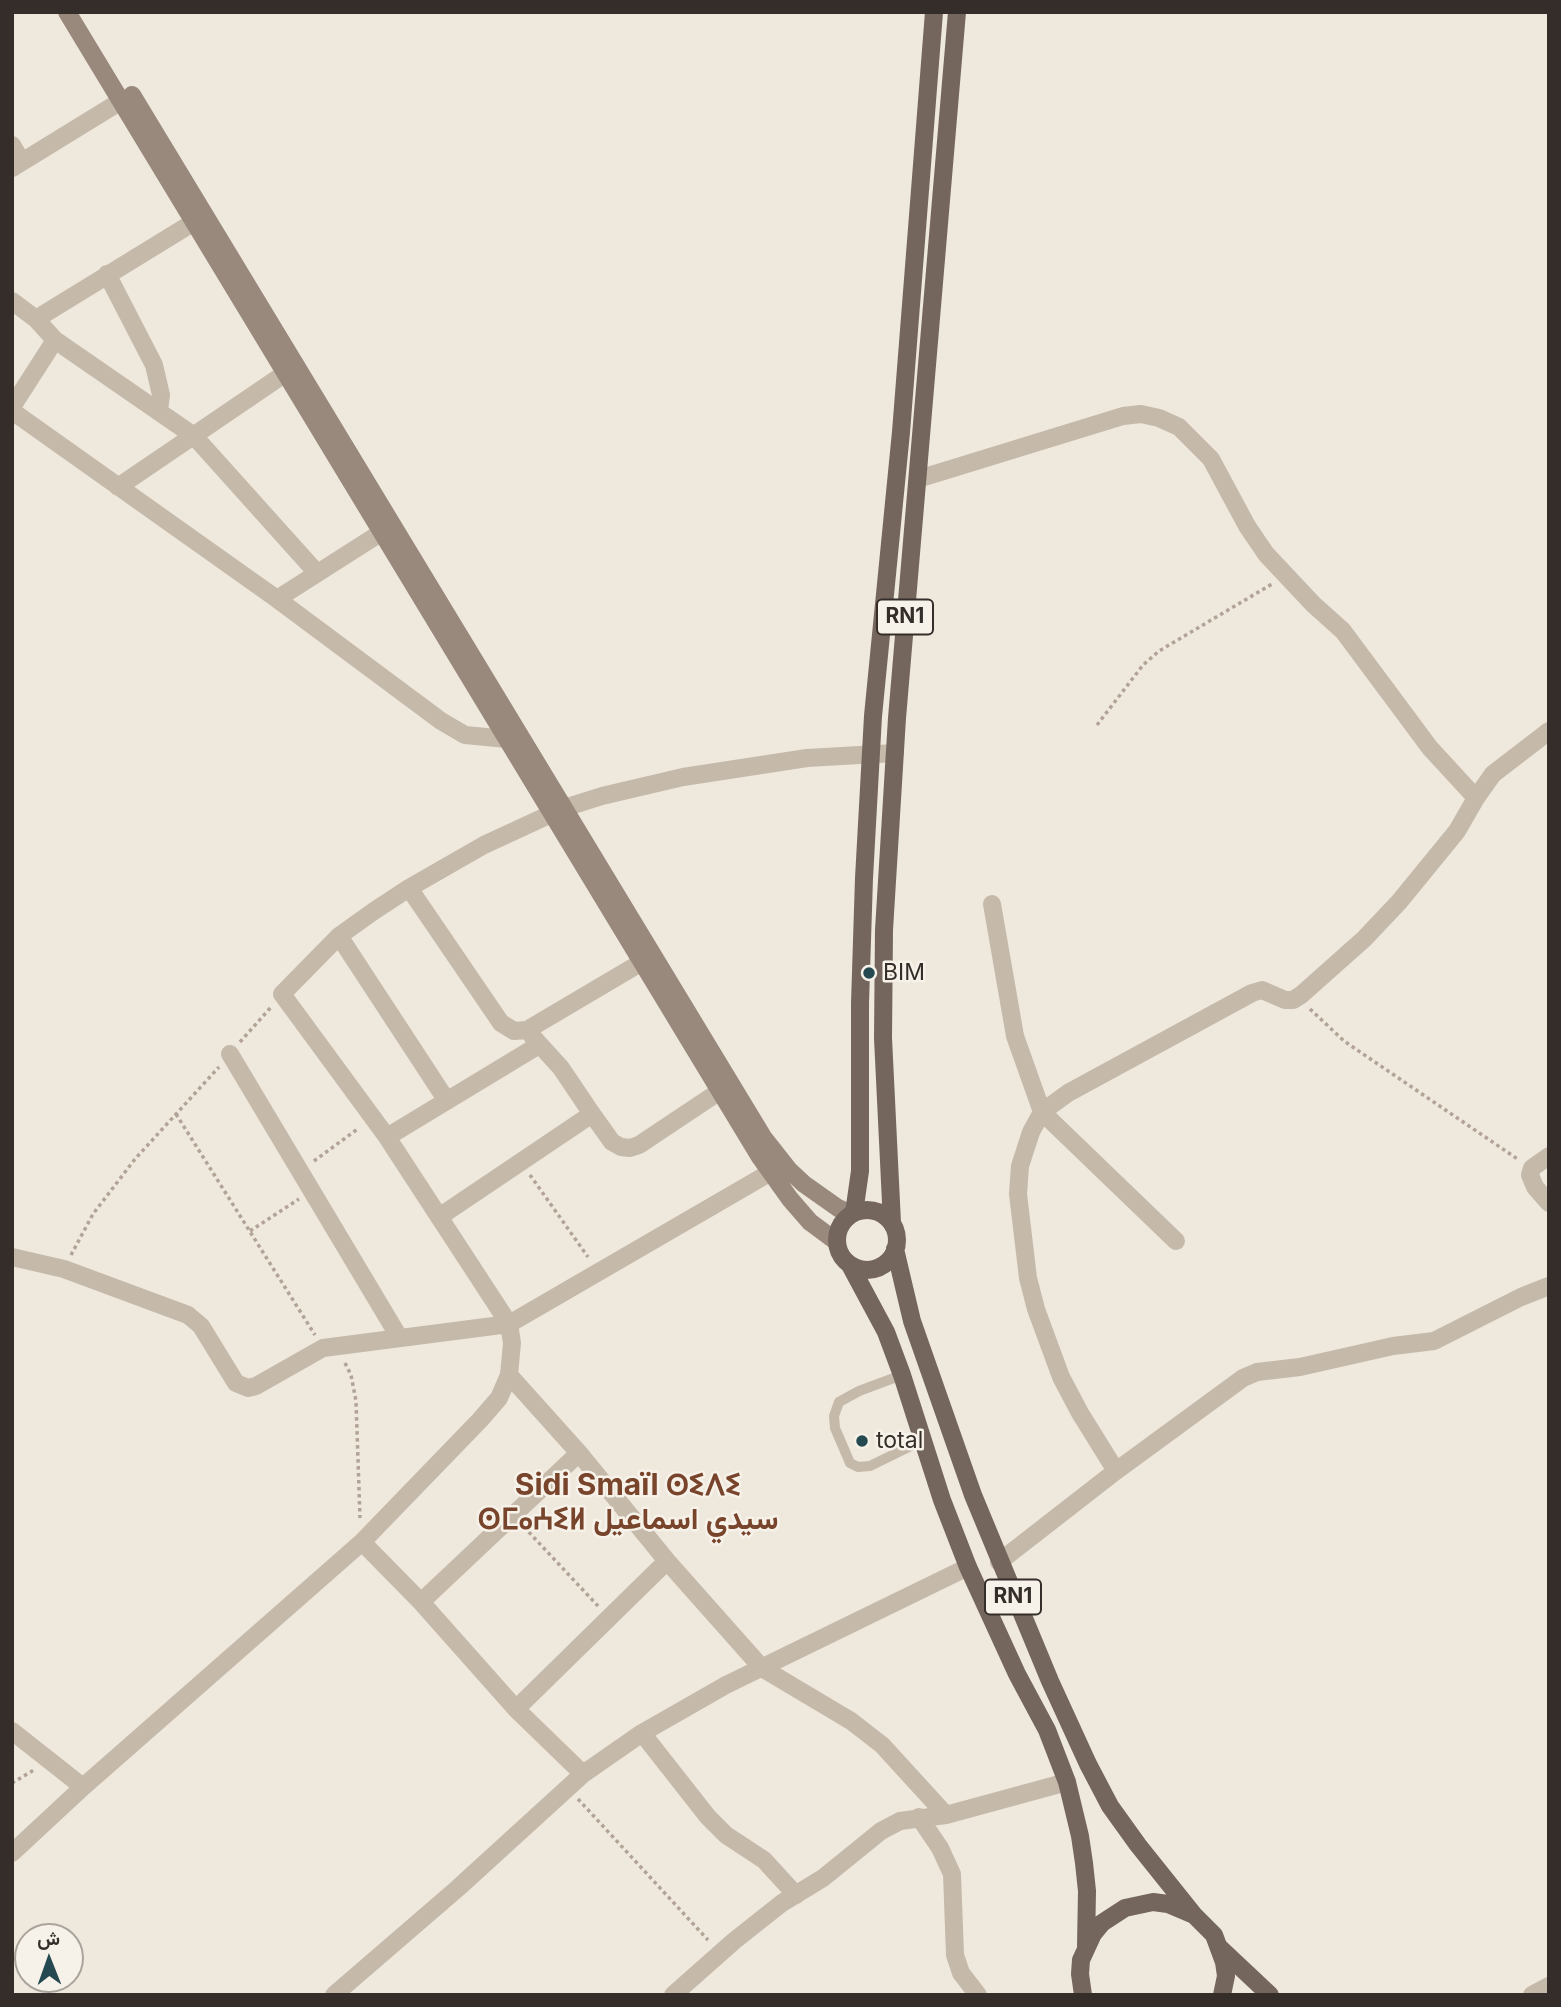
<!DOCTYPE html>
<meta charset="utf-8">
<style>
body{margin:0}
#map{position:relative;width:1561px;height:2007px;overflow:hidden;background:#efe8dd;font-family:Inter,Vazirmatn,sans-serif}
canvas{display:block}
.frame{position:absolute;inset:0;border:14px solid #342d29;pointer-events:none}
.north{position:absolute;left:14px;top:1923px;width:70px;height:70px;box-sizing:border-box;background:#f7f2e9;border:2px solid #a9a39c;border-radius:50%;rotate:359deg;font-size:19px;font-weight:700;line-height:28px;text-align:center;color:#342d29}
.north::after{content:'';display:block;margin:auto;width:24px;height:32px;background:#244950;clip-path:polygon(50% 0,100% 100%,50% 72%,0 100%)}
</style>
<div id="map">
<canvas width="1561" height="2007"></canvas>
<div class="frame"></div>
<div class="north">ش</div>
</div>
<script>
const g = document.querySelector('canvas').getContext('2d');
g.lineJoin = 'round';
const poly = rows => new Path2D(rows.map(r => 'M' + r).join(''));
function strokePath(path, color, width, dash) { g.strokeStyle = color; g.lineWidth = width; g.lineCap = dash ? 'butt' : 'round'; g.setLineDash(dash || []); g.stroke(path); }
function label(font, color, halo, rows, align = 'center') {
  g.font = font + ' Inter,Vazirmatn,"Noto Sans Tifinagh",sans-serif'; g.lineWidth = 5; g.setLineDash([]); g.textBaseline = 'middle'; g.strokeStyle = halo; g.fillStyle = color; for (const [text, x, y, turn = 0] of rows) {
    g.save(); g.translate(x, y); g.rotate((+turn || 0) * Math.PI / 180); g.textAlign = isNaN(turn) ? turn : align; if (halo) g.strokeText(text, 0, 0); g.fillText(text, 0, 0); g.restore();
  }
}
strokePath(poly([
 [1097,725,1143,665,1159,651,1272,584],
 [1310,1009,1344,1041,1519,1160],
 [240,1042,272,1006],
 [176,1114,315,1335],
 [314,1161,359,1128],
 [530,1175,588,1257],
 [250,1231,299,1199],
 [71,1255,93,1214,135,1159,219,1067],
 [345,1363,351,1375,356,1401,360,1518],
 [524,1527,598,1606],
 [12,1783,34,1770],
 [578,1799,708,1940]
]), '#b1a395', 3.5, [3.5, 3.5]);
strokePath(poly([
 [902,1375,859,1391,839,1402,834,1416,835,1428,850,1463,858,1467,870,1466,921,1441]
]), '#c5b9aa', 10);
strokePath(poly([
 [12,145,22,162],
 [12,168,121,101],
 [107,274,154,365,161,395,159,410],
 [12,301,36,319,55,340,194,436,317,573],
 [36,319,194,222],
 [12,407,55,340],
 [12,411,277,599,441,721,465,735,507,739],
 [918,479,1123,416,1141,414,1159,418,1179,427,1211,459,1247,526,1266,554,1313,604,1343,631,1430,748,1476,798],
 [118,487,296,366],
 [277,599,382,532],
 [409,888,501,1023,514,1031,527,1030,642,962],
 [992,904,1015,1036,1042,1112,1176,1241],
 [339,936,447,1101],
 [532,1036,561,1068,592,1114],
 [230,1054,399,1337],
 [387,1137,539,1045],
 [1549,1156,1532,1168,1530,1175,1535,1187,1549,1203],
 [439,1217,592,1114,612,1142,621,1147,630,1148,639,1145,720,1091],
 [12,1257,64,1269,188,1315,201,1326,236,1383,248,1388,256,1386,323,1348,509,1324,771,1172],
 [509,1375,579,1453,667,1561,516,1709],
 [1116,1471,1080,1413,1061,1377,1036,1309,1028,1278,1018,1194,1020,1166,1031,1132,1042,1112,1068,1093,1252,993,1262,990,1285,1000,1293,1000,1301,995,1364,939,1399,902,1457,831,1476,798,1493,774,1549,731],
 [362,1542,421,1602,516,1709,583,1774],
 [667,1561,762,1668,851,1721,882,1745,946,1815],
 [999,1562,1116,1471,1243,1378,1257,1372,1300,1367,1393,1346,1434,1341,1521,1297,1549,1286],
 [421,1602,579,1453],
 [12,1731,83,1787],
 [642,1733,708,1817,726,1835,764,1860,796,1895],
 [919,1817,940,1848,952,1874,955,1955,961,1973,978,1995],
 [12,1853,83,1787,362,1542,480,1420,499,1398,509,1375,512,1343,509,1324,387,1137,282,994,339,936,374,911,409,888,484,845,564,808,602,796,683,777,807,758,895,753],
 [334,1995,458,1888,583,1774,642,1733,726,1685,968,1567],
 [673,1995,734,1941,782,1903,823,1878,881,1831,900,1821,946,1815,1067,1782],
 [1532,1995,1549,1986]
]), '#c5b9aa', 18);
strokePath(poly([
 [67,12,760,1157,790,1199,810,1222,837,1242],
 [132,95,763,1137,789,1170,804,1184,838,1208,851,1214]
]), '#99897c', 18);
strokePath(poly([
 '837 1240a30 30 0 1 1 60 0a30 30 0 1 1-60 0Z',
 [854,1213,860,1171,860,1003,864,878,873,716,901,432,934,12],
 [892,1223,883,1038,884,930,897,718,957,12],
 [895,1249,912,1321,973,1495,1050,1681,1088,1764,1110,1806,1138,1845,1194,1915],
 [850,1265,886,1332,902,1375,942,1500,968,1567,1017,1674,1047,1730,1067,1782,1080,1836,1084,1863,1087,1891,1086,1946],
 [1220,1948,1270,1995],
 [1083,1995,1080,1974,1081,1960,1093,1934,1102,1923,1125,1908,1153,1902,1168,1904,1194,1915,1214,1935,1224,1962,1226,1976,1222,1995]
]), '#74665c', 18);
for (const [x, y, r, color] of [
 [869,973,7,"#244950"],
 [862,1441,7,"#244950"]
]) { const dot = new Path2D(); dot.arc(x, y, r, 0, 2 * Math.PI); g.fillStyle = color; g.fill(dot); strokePath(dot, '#f7f2e9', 2.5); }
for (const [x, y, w] of [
 [905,617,56],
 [1013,1597,56]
]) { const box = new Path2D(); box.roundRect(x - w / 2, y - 17.5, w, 35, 5); g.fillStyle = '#f7f2e9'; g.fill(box); strokePath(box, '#342d29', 2); }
label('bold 21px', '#342d29', null, [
 ["RN1",905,617],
 ["RN1",1013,1597]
]);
label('23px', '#342d29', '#f7f2e9', [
 ["BIM",883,973],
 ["total",876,1441]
], 'left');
label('bold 30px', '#78452c', '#f7f2e9', [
 ["Sidi Smaïl ⵙⵉⴷⵉ",628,1486],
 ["ⵙⵎⴰⵄⵉⵍ سيدي اسماعيل",628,1520]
]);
</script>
